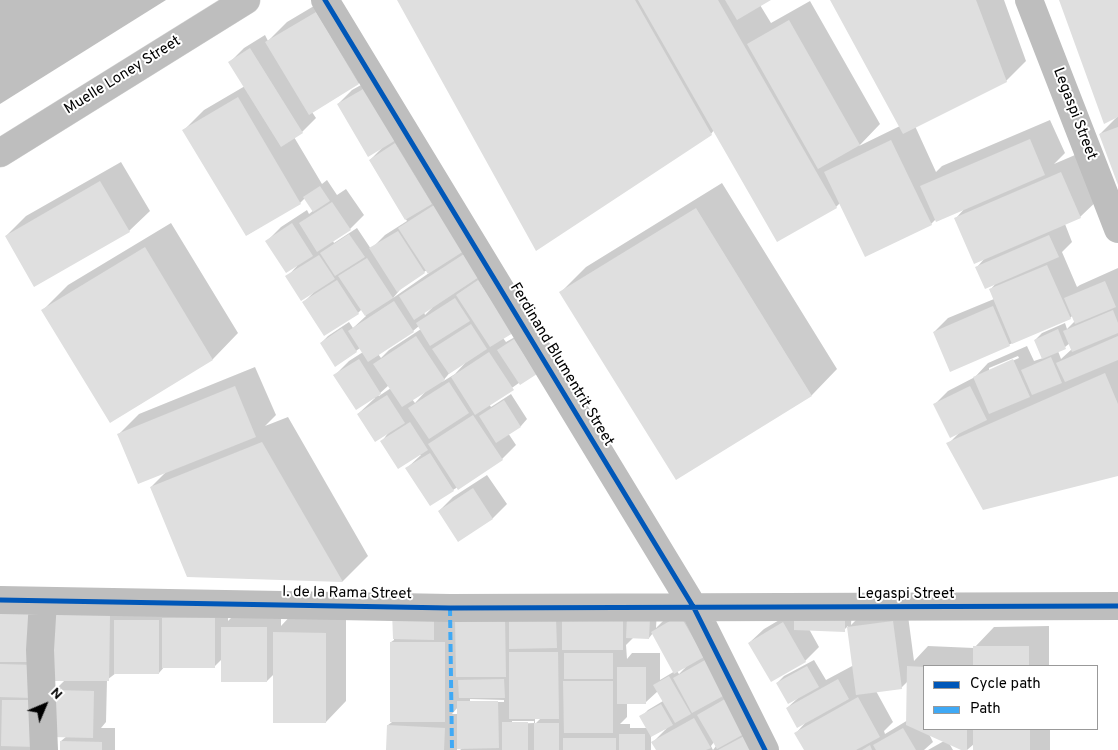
<!DOCTYPE html>
<style>
body{margin:0}
#map{position:relative;width:1118px;height:750px;overflow:hidden;background:#fff;font-family:Overpass,sans-serif}
canvas{display:block}
.legend{position:absolute;left:923px;top:665px;width:175px;height:65px;box-sizing:border-box;background:#fff;border:1px solid #999;margin:0;padding:6px 9px;list-style:none;font-size:15px;color:#000}
.legend li{display:flex;align-items:center;gap:10px;height:25px}
.legend b{width:25px;border:1px solid #999}
.north{position:absolute;left:20px;top:680px;width:50px;height:50px;-webkit-text-stroke:4px #fff;paint-order:stroke;rotate:45deg;font-size:14px;font-weight:700;line-height:20px;text-align:center;color:#000}
.north::after{content:'';display:block;margin:auto;width:18px;height:22px;background:#000;clip-path:polygon(50% 0,100% 100%,50% 72%,0 100%)}
</style>
<div id="map">
<canvas width="1118" height="750"></canvas>
<ul class="legend">
<li><b style="height:6px;background:#0057b8"></b>Cycle path</li>
<li><b style="height:6px;background:#3fa9f5"></b>Path</li>
</ul>
<div class="north">N</div>
</div>
<script>
const g = document.querySelector('canvas').getContext('2d');
g.lineJoin = 'round';
function fill(path, color) { g.fillStyle = color; g.fill(path, 'evenodd'); }
const poly = rows => new Path2D(rows.map(r => 'M' + r).join(''));
function strokePath(path, color, width, dash) { g.strokeStyle = color; g.lineWidth = width; g.lineCap = dash ? 'butt' : 'round'; g.setLineDash(dash || []); g.stroke(path); }
function label(font, color, halo, rows, align = 'center') {
  g.font = font + ' Overpass,sans-serif'; g.lineWidth = 4; g.setLineDash([]); g.textBaseline = 'middle'; g.strokeStyle = halo; g.fillStyle = color; for (const [text, x, y, turn = 0] of rows) {
    g.save(); g.translate(x, y); g.rotate((+turn || 0) * Math.PI / 180); g.textAlign = isNaN(turn) ? turn : align; if (halo) g.strokeText(text, 0, 0); g.fillText(text, 0, 0); g.restore();
  }
}
fill(poly([
 [0,0,166,0,0,104]
]), '#bfbfbf');
fill(poly([
 [324,0,379,63,359,83,312,112,316,118,302,132,294,137,322,184,327,180,337,195,346,189,364,215,349,230,333,241,334,243,357,228,371,249,385,235,407,221,370,160,382,148,338,104,352,90,379,75,478,241,503,338,506,342,522,333,543,366,489,404,491,407,511,394,527,419,521,426,508,433,516,445,502,459,453,490,407,468,421,455,382,441,389,432,358,414,375,398,335,375,349,361,363,352,360,348,356,351,321,343,328,336,349,322,353,328,366,316,362,309,358,313,304,302,314,292,287,277,297,266,267,241,281,227,307,210,309,214,314,210,305,198,300,203,247,235,184,130,204,110,245,86,230,62,244,48,265,35,268,41,287,22],
 [427,270,429,273,393,298,404,285],
 [433,307,425,315,424,312],
 [419,326,421,329,389,350,381,358,378,354,413,331],
 [466,362,455,374,442,382,452,370],
 [389,385,391,388,379,396,378,395],
 [426,391,415,403,412,399],
 [399,0,769,0,760,5,771,23,810,1,880,124,859,146,900,126,832,0,1004,0,1026,61,1006,81,915,126,936,172,942,166,1050,120,1065,153,1054,164,1082,152,1101,197,1080,217,1065,224,1072,242,1062,252,1077,287,1080,285,1118,268,1118,475,948,444,959,433,934,405,948,391,975,377,988,363,1027,346,1034,361,1043,358,1035,340,1042,333,1065,323,1067,329,1075,321,1073,315,1070,318,951,370,934,332,948,318,994,299,990,290,997,282,977,267,985,258,956,218,966,207,936,219,931,224,840,203,836,207,714,130,711,134],
 [1070,343,1072,349,1061,359,1058,351,1065,347],
 [1018,356,1019,358,989,371,989,368],
 [1060,0,1118,0,1118,182,1100,134,1118,116],
 [121,162,150,211,129,231,6,236,26,216],
 [722,183,837,369,812,395,676,478,561,292,586,267],
 [171,223,238,333,213,359,110,421,43,310,68,285],
 [255,367,276,415,265,426,288,417,368,556,343,581,188,576,151,487,167,471,119,434,139,414],
 [487,475,507,504,493,518,458,540,439,511,453,497],
 [48,597,37,750,0,750,0,601],
 [448,598,448,622,657,611,656,628,666,618,694,602,776,750,657,750,653,742,667,728,651,736,651,750,460,750,463,747,457,747,457,750,387,750,388,725,392,722,391,642,394,640,394,612],
 [653,633,675,671,660,680,660,653,632,653,627,659,626,645,634,637,649,638],
 [686,667,679,674,677,671],
 [658,691,663,701,648,710,641,717,647,728,630,728,630,724,620,724,627,717,627,703,646,702],
 [470,699,504,700,504,702,470,702],
 [458,707,458,714,452,714],
 [535,717,542,717,535,724],
 [512,721,534,721,534,723,512,724],
 [714,742,716,746,713,750,711,746],
 [66,601,228,605,228,621,236,613,281,613,281,626,294,612,346,613,346,701,326,722,274,674,267,681,222,659,214,667,165,666,159,673,116,673,107,680,106,722,101,728,115,728,115,750,61,750,61,741,67,736,55,690,65,680,52,615],
 [852,606,851,625,863,613,907,608,914,661,928,646,974,648,994,627,1049,626,1049,666,924,666,924,729,1050,729,1050,750,974,750,974,744,967,750,964,750,949,743,953,750,928,750,944,741,929,734,933,742,924,750,806,750,796,733,806,722,787,708,798,698,777,683,784,676,814,660,826,680,854,665,848,626,844,630,809,629,819,647,805,661,749,643,764,629,798,609],
 [908,681,908,720,885,734,884,731,893,722,876,691,901,688]
]), '#0003');
fill(poly([
 [397,0,635,0,712,135,536,251],
 [638,0,718,0,837,208,777,242],
 [725,0,771,0,737,20],
 [830,0,976,0,1007,82,903,134],
 [1059,0,1118,0,1118,117,1104,124],
 [316,12,359,84,309,115,265,42],
 [789,20,860,145,818,169,747,44],
 [250,48,303,133,281,147,228,62],
 [365,88,396,140,368,157,337,104],
 [238,97,301,204,246,236,182,130],
 [1118,127,1118,185,1099,134],
 [1030,139,1045,175,936,222,920,186],
 [891,140,932,225,865,257,824,172],
 [395,143,432,204,405,220,369,160],
 [1061,172,1081,218,974,264,954,218],
 [100,181,130,232,34,287,5,236],
 [320,186,330,201,313,212,303,197],
 [332,202,351,230,317,252,299,223],
 [434,205,464,251,428,274,398,228],
 [696,208,812,396,676,480,559,292],
 [292,223,313,256,286,273,265,241],
 [398,231,425,273,397,292,369,248],
 [349,234,365,257,335,276,320,253],
 [1049,235,1059,257,985,289,975,267],
 [145,247,213,360,110,423,41,310],
 [464,254,479,277,414,320,399,296],
 [319,255,335,279,301,301,285,276],
 [367,258,393,298,365,316,338,276],
 [1047,265,1071,319,1012,344,989,289],
 [337,280,359,314,324,336,302,302],
 [478,280,513,333,490,347,456,295],
 [1105,281,1116,307,1075,324,1064,298],
 [455,298,470,321,430,346,416,323],
 [394,301,414,332,368,362,348,331],
 [993,306,1010,346,950,372,933,332],
 [1113,310,1118,323,1118,333,1072,352,1063,331],
 [471,324,487,349,449,374,432,349],
 [342,328,357,352,335,367,320,343],
 [1058,329,1066,349,1042,359,1034,340],
 [416,336,445,380,402,407,373,364],
 [1118,336,1118,360,1065,382,1056,363],
 [514,339,537,374,520,385,497,350],
 [489,352,514,390,475,415,451,377],
 [1051,357,1062,383,1032,395,1021,370],
 [359,359,381,394,356,410,333,375],
 [1013,359,1030,397,989,414,973,377],
 [1105,373,1118,404,1118,476,983,510,946,443],
 [449,382,469,413,429,439,408,408],
 [235,386,256,437,138,484,117,434],
 [970,386,987,420,950,438,933,404],
 [387,395,405,423,375,442,357,414],
 [504,400,521,427,496,443,479,416],
 [473,415,503,460,458,490,428,444],
 [410,422,428,450,398,469,380,441],
 [262,442,343,582,187,577,150,487],
 [430,453,454,491,430,506,405,468],
 [473,488,493,519,458,542,438,511],
 [0,610,35,611,34,662,0,662],
 [392,611,434,611,434,640,393,639],
 [794,611,845,612,845,632,794,630],
 [50,615,110,615,109,681,51,681],
 [680,615,704,657,674,674,651,632],
 [623,617,623,650,562,650,562,618],
 [627,617,650,618,649,639,626,638],
 [162,618,215,618,215,668,162,668],
 [455,618,505,618,506,677,456,677],
 [509,619,556,619,557,648,509,649],
 [114,620,159,620,159,674,114,674],
 [893,621,902,689,856,695,847,627],
 [783,622,806,662,771,682,748,643],
 [221,627,267,627,267,682,221,682],
 [273,632,326,633,326,723,273,723],
 [390,642,445,642,445,722,390,722],
 [973,646,1029,646,1029,666,973,666],
 [509,652,558,652,559,719,509,719],
 [564,653,613,653,613,679,564,679],
 [705,660,725,695,692,713,673,678],
 [0,664,35,665,34,698,0,697],
 [807,666,819,687,788,704,776,683],
 [907,666,924,667,924,729,967,729,967,750,961,750,906,725],
 [617,667,646,667,646,704,617,704],
 [669,676,691,714,675,723,653,685],
 [504,679,505,698,459,698,458,680],
 [838,679,849,699,797,728,786,708],
 [563,681,613,681,613,733,564,733],
 [53,690,94,691,93,738,52,737],
 [858,697,880,737,856,750,804,750,794,733],
 [725,699,744,734,717,749,697,715],
 [2,700,37,700,36,747,1,746],
 [457,701,498,701,499,748,457,749],
 [661,704,673,725,651,737,639,716],
 [694,718,711,748,706,750,656,750,651,742],
 [502,722,528,722,528,750,502,750],
 [534,723,559,723,559,750,534,750],
 [387,725,445,728,444,750,386,750],
 [903,728,916,750,876,750,873,745],
 [973,729,1030,729,1030,750,973,750],
 [619,734,645,734,645,750,619,750],
 [746,735,755,750,718,750],
 [563,738,616,738,616,750,563,750],
 [60,741,102,742,102,750,60,750],
 [870,745,872,750,862,750]
]), '#dfdfdf');
const major = poly([
 [0,153,246,0]
]);
strokePath(major, '#dbdbdb', 29);
strokePath(poly([
 [325,0,694,608,765,750],
 [1029,0,1118,229],
 [0,600,450,608,1118,606],
 [43,601,40,650,44,750]
]), '#bebebe', 28);
strokePath(major, '#bebebe', 28);
strokePath(poly([
 [450,608,452,750]
]), '#3fa9f5', 4, [8, 4]);
strokePath(poly([
 [325,0,694,608,765,750],
 [0,600,450,608,1118,606]
]), '#0057b8', 5);
label('15px', '#000', '#fff', [
 ["Muelle Loney Street",123,76,-32],
 ["Legaspi Street",1074,114,69],
 ["Ferdinand Blumentrit Street",561,365,59],
 ["I. de la Rama Street",347,594,1],
 ["Legaspi Street",906,595]
]);
</script>
